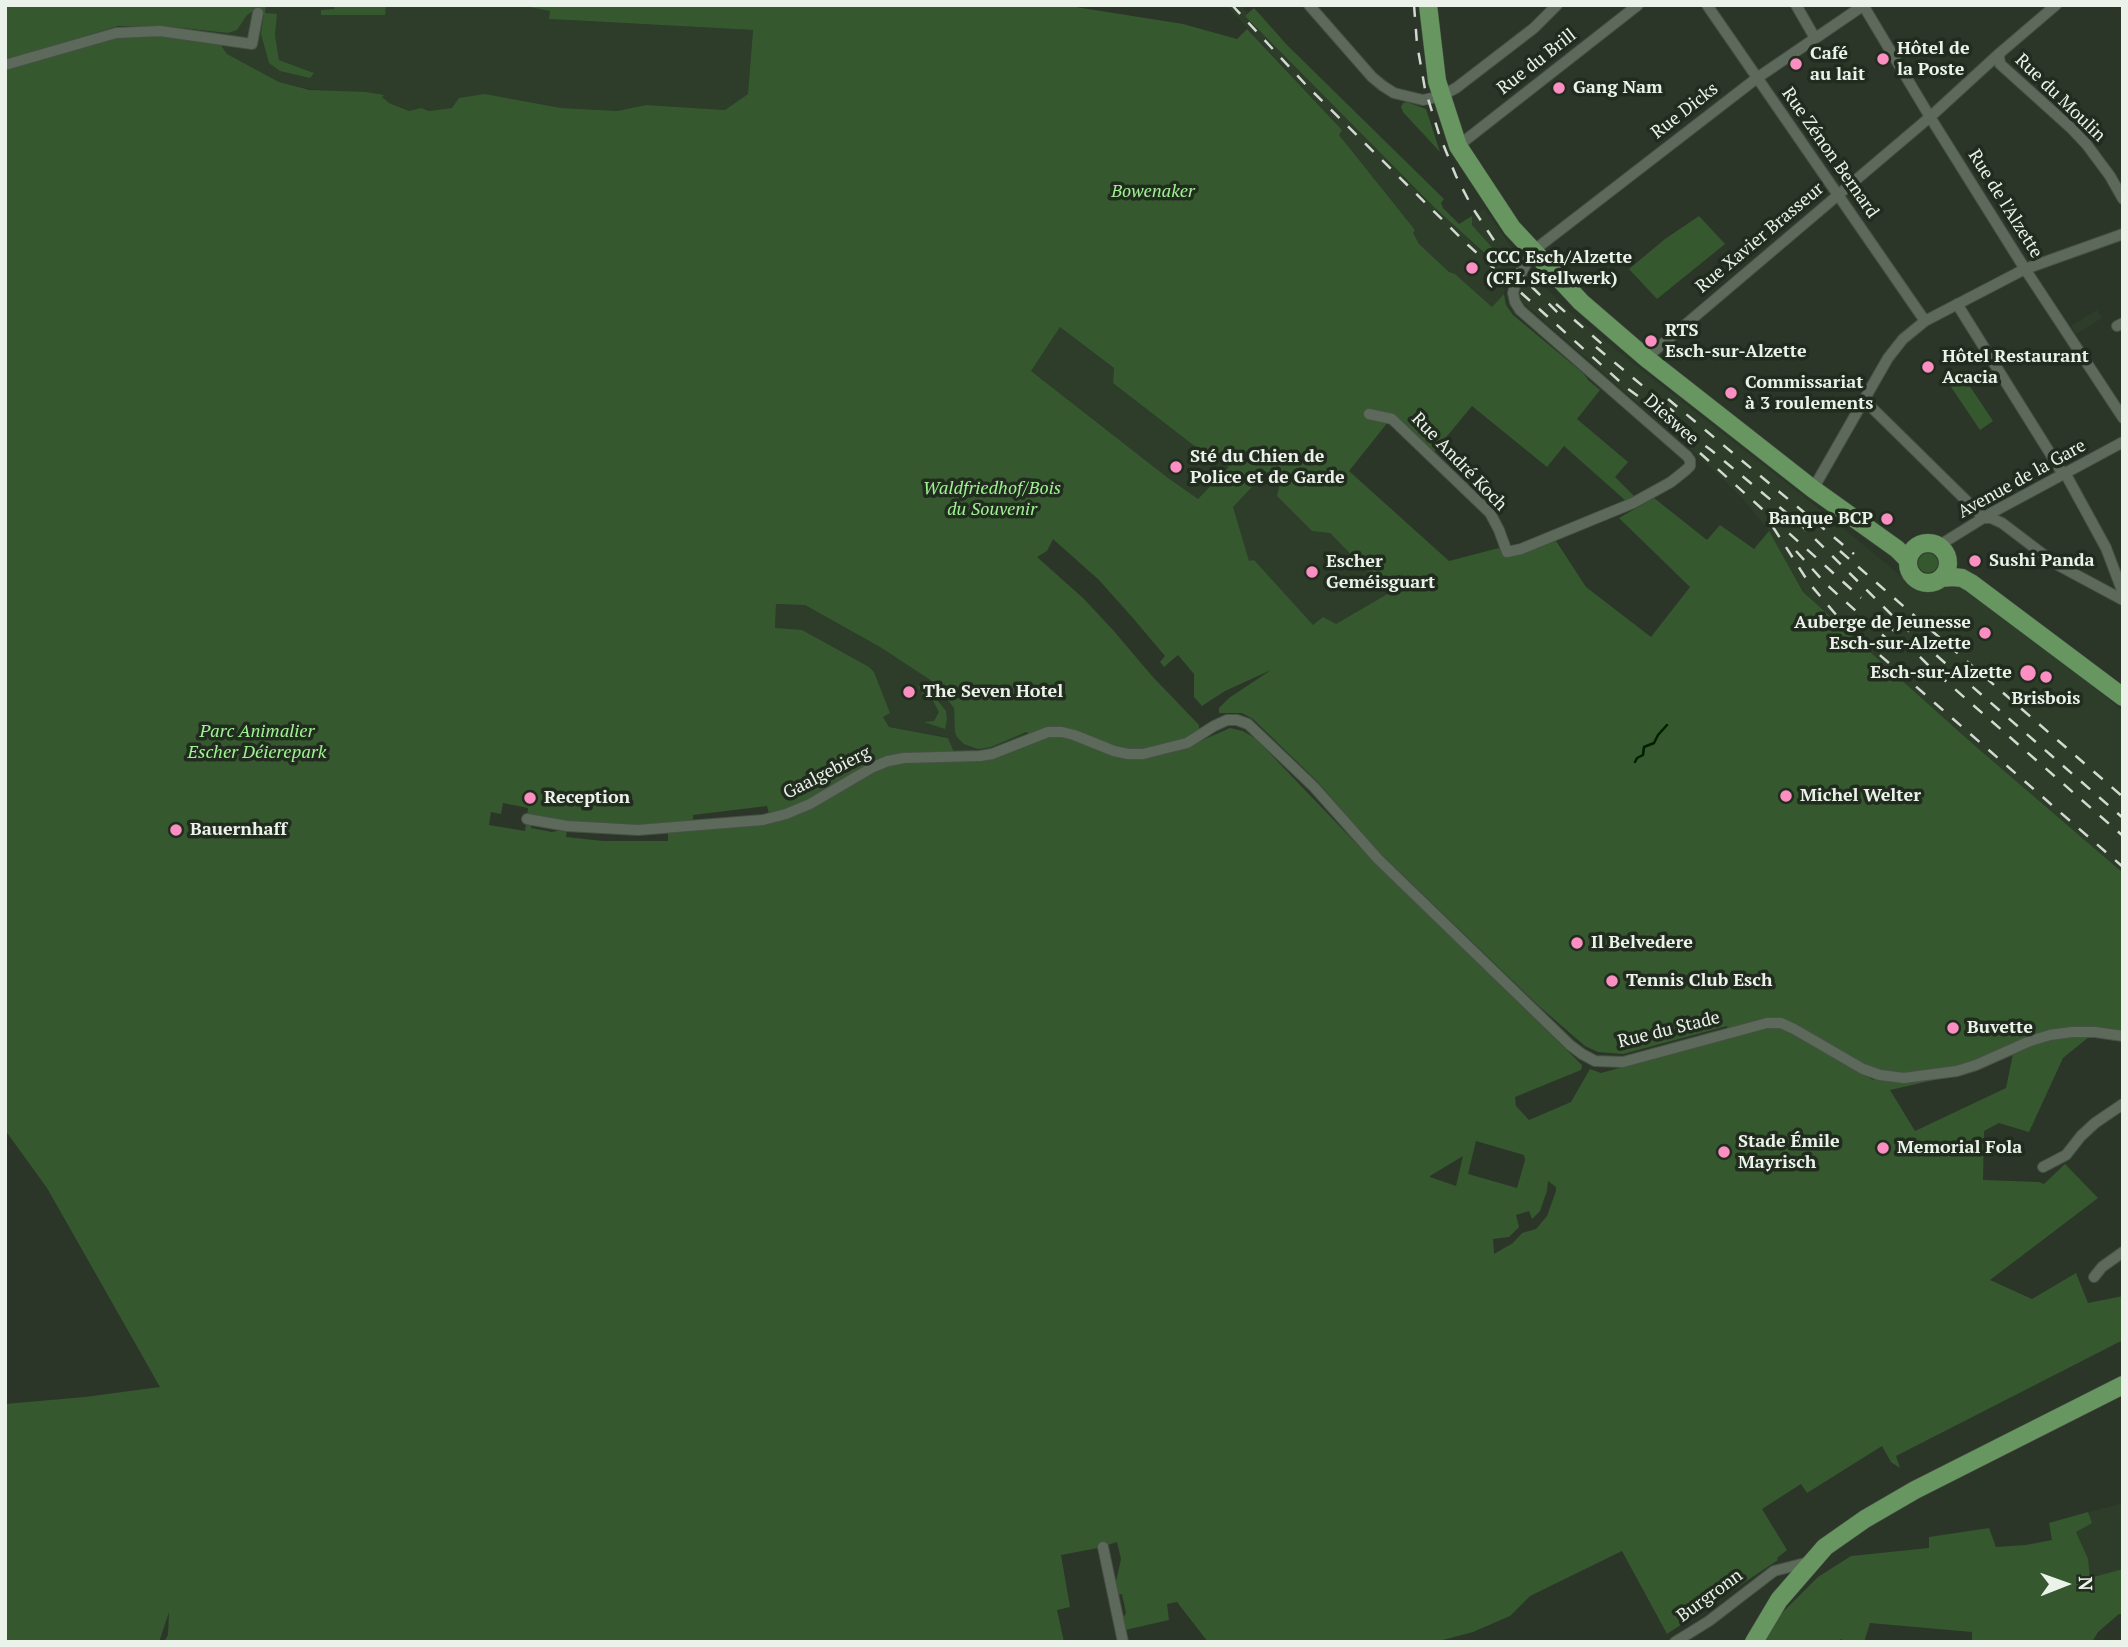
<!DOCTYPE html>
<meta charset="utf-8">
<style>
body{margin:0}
#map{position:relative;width:2128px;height:1647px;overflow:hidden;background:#2b3629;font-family:"PT Serif",serif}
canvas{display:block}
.frame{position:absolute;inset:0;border:7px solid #eaf2e9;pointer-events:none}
.north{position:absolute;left:2030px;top:1549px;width:70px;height:70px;-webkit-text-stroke:5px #212c1f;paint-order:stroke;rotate:89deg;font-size:19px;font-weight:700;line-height:28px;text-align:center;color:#eaf2e9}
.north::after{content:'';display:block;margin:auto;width:24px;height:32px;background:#eaf2e9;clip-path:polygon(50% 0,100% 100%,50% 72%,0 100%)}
</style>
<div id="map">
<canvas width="2128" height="1647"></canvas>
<div class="frame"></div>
<div class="north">N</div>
</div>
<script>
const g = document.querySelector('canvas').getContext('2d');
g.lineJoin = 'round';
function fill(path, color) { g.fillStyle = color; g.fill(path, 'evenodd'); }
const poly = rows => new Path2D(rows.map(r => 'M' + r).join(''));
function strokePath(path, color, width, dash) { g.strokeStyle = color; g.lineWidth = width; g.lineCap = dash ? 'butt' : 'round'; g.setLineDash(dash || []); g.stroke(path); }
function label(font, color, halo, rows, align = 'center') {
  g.font = font + ' "PT Serif",serif'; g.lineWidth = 7; g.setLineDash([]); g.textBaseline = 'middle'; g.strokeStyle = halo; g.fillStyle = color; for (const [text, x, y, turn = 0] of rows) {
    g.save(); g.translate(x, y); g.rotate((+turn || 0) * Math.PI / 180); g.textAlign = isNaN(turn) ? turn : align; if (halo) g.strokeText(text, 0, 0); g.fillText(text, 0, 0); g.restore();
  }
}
fill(poly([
 [266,5,335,5,334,9,321,14,384,15,386,5,518,5,550,11,570,20,753,30,748,94,726,110,646,105,617,111,561,108,485,94,453,108,429,111,421,108,409,111,389,103,382,97,310,89,279,82,227,54,221,45,204,42,207,31,228,33,237,30,247,15,252,12,264,13],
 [277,14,275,35,279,60,313,73,269,63],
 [1226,5,1241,5,1247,13,1245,16,1435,208,1499,267,1505,262,1472,225,1472,216,1484,208,1518,257,1539,281,1568,310,1630,361,1826,514,1918,590,1937,586,1953,577,2066,664,2123,711,2123,873,1974,745,1803,592,1769,531,1743,499,1704,461,1525,304,1505,283,1504,294,1492,307,1455,274,1449,272,1419,244,1412,233,1415,230,1338,134,1342,130],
 [2097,310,2102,318,2076,334,2071,326],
 [1060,327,1114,368,1113,383,1210,458,1229,467,1198,499,1168,478,1031,371],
 [1266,471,1330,533,1389,593,1336,624,1313,626,1254,560,1249,562,1232,507],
 [776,604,805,605,880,647,935,683,945,694,1033,737,992,754,956,757,948,737,889,727,883,717,890,713,874,672,775,629],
 [2123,1503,2123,1569,2090,1579,2049,1523]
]), '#2d3d2a');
fill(poly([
 [5,5,266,5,265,13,277,14,275,35,279,60,314,73,310,78,280,71,269,63,261,34,264,13,252,12,247,15,237,30,228,33,164,26,118,26,5,60],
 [335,5,386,5,385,15,321,15,321,10,334,9],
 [518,5,1063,5,1183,24,1237,39,1247,29,1342,130,1339,135,1415,230,1413,233,1419,244,1449,272,1455,274,1492,307,1504,294,1506,305,1513,315,1584,374,1588,380,1600,390,1577,419,1628,462,1615,477,1636,498,1626,501,1564,446,1547,467,1472,406,1433,453,1392,417,1349,471,1449,561,1499,548,1502,553,1522,551,1556,541,1586,587,1651,637,1690,587,1619,518,1654,498,1707,540,1720,525,1754,549,1769,531,1803,592,1974,745,2123,873,2123,1036,2095,1032,2063,1058,2029,1132,1999,1123,1984,1131,1983,1180,2039,1182,2044,1184,2065,1164,2098,1198,1990,1280,2032,1299,2076,1273,2088,1303,2123,1296,2123,1340,1896,1456,1900,1468,1891,1462,1882,1446,1807,1493,1801,1484,1762,1509,1787,1550,1777,1558,1778,1560,1667,1634,1622,1551,1530,1596,1510,1616,1473,1632,1435,1642,1208,1642,1177,1602,1167,1604,1169,1620,1125,1630,1123,1618,1126,1613,1122,1594,1117,1595,1115,1586,1121,1559,1117,1542,1098,1548,1061,1555,1070,1607,1057,1610,1064,1642,164,1642,168,1635,169,1612,159,1642,5,1642,5,1404,85,1397,160,1387,47,1188,5,1130,5,71,117,37,167,36,221,45,227,54,279,82,310,90,366,92,384,95,382,97,389,103,409,111,421,108,429,111,452,108,459,98,485,94,561,108,617,111,646,105,725,110,748,94,753,30,551,19,549,19,550,11],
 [1060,327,1114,368,1113,383,1210,458,1229,467,1198,499,1168,478,1031,371],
 [1266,472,1280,484,1277,496,1312,531,1330,533,1389,593,1336,624,1323,617,1313,625,1254,560,1249,561,1233,507],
 [1053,539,1099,580,1132,617,1165,656,1160,662,1164,667,1178,655,1194,674,1194,697,1202,706,1225,691,1271,670,1229,698,1219,708,1219,713,1242,713,1253,719,1318,782,1375,848,1540,1007,1585,1046,1598,1052,1623,1054,1727,1026,1729,1033,1781,1023,1879,1075,1873,1080,1782,1028,1765,1028,1601,1073,1590,1069,1571,1102,1529,1120,1516,1106,1515,1097,1581,1070,1582,1065,1374,862,1256,739,1243,731,1230,728,1189,746,1199,730,1199,725,1152,676,1113,630,1083,598,1037,557,1047,551],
 [776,604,805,605,880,647,935,683,954,708,955,732,957,737,964,744,978,749,991,747,1026,732,1033,737,980,756,956,757,948,738,889,727,883,717,890,713,874,672,869,667,802,630,775,628],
 [503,803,528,808,525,831,489,825,491,812,501,814],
 [767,806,770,818,693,826,693,815],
 [532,820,668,829,668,841,603,841,566,837,567,829,552,832,531,828],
 [2014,1049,2006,1088,1915,1131,1890,1090,1934,1080,1942,1073],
 [1476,1141,1524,1155,1525,1160,1517,1188,1468,1174],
 [1463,1156,1456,1186,1430,1177,1430,1176],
 [1548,1181,1556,1187,1556,1191,1547,1216,1536,1229,1522,1233,1513,1243,1494,1254,1493,1239,1509,1237,1519,1227,1516,1215,1529,1211,1532,1219,1540,1211,1547,1191],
 [1254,8,1288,46,1444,199,1441,203,1443,208,1459,224,1472,216,1472,225,1505,262,1500,267,1435,208,1245,16],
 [1407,102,1426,109,1440,152,1403,112,1401,107,1403,103],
 [1699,216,1725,244,1657,299,1629,269,1665,239],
 [1963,376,1993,421,1980,430,1949,384],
 '1918 563a10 10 0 1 1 20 0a10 10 0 1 1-20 0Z',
 [917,685,934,696,946,711,947,719,945,729,924,722,934,721,939,712,932,699,927,701],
 [2088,1512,2092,1523,2076,1532,2088,1559,2090,1578,2123,1569,2123,1614,2119,1614,2098,1632,2092,1642,1972,1642,1972,1632,1870,1623,1864,1642,1844,1642,1841,1639,1837,1642,1762,1642,1772,1623,1818,1577,1851,1556,1929,1548,1929,1537,1989,1528,1996,1547,2026,1545,2052,1540,2049,1523]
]), '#35582f');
strokePath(poly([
 [1635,762,1637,758,1643,755,1644,747,1654,743,1658,735,1667,725]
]), '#012000', 2.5);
const street = poly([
 [1309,5,1372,77,1383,86,1394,93,1423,100,1441,96,1456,88,1534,28,1557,5],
 [1707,5,1925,321],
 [1796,5,1815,38],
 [1863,5,1930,117,2025,269,2123,418],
 [1999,56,2000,64,2071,128,2087,145,2110,176,2123,199],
 [5,65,116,33,160,31,252,44,258,13],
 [1458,146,1638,5],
 [1957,304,2063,474],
 [2117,326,2123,323],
 [1646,358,1930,117,2001,52,2056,5],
 [1864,400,1984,518],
 [1369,414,1392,419,1490,513,1499,530,1507,552,1521,549,1633,503,1671,482,1686,470,1690,466,1690,460,1687,456,1520,310,1515,302,1513,293,1515,285,1533,251,1757,78,1864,5],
 [2065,473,2106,548,2123,593],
 [1813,489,1888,358,1903,339,1925,321,2025,269,2123,234],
 [1984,518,1991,518,2002,523,2056,564,2123,600],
 [1938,546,1993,512,2123,442],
 [527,819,567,826,638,830,763,820,786,814,810,804,873,767,888,761,904,758,980,756,992,754,1048,732,1062,732,1074,735,1114,751,1128,754,1143,754,1187,743,1214,726,1227,720,1237,720,1248,724,1314,787,1378,859,1570,1045,1582,1054,1595,1061,1623,1062,1767,1023,1781,1023,1794,1029,1863,1069,1880,1075,1904,1078,1957,1071,1976,1065,2030,1041,2050,1035,2072,1032,2095,1032,2123,1036],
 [2043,1167,2066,1155,2081,1136,2095,1123,2123,1104],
 [2094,1277,2102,1267,2123,1252],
 [1103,1547,1123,1642],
 [1675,1642,1709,1621,1774,1571,1809,1562]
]);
const primary = poly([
 [1428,5,1437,81,1458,146,1512,228,1581,302,1646,358,1813,489,1897,549,1908,560],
 '1908 563a20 20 0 1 1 40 0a20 20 0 1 1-40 0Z',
 [1941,578,1953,577,1962,578,1971,583,2123,697],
 [1754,1642,1779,1600,1825,1547,1865,1519,1915,1490,2123,1385]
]);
strokePath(street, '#475145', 12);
strokePath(primary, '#475145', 19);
strokePath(street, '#5d6a5b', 10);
strokePath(primary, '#679660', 18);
strokePath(poly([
 [1232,5,1307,86,1468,245,1627,388,1711,450,1801,525,1905,628,2123,818],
 [1414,5,1417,44,1425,89,1439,134,1456,176,1472,207,1501,251,1531,286,1559,314],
 [1556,304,1609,350],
 [1596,347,1674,412],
 [1668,399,1854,554],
 [1700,453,1861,598],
 [1773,527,1809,583,1843,623,2123,867],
 [1796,551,1826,584,1897,648],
 [1840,551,2123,797],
 [1886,623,1933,670,2123,836]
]), '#d1d9d0', 2.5, [12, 12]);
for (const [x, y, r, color] of [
 [1883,59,7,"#fc8fc2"],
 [1796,64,7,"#fc8fc2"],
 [1559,88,7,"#fc8fc2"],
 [1472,268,7,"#fc8fc2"],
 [1651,341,7,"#fc8fc2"],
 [1928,367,7,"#fc8fc2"],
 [1731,393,7,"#fc8fc2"],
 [1176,467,7,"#fc8fc2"],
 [1887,519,7,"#fc8fc2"],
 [1975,561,7,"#fc8fc2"],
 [1312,572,7,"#fc8fc2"],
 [1985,633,7,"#fc8fc2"],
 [2028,673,9,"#fc8fc2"],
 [2046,677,7,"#fc8fc2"],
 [909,692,7,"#fc8fc2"],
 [1786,796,7,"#fc8fc2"],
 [530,798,7,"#fc8fc2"],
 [176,830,7,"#fc8fc2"],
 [1577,943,7,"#fc8fc2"],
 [1612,981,7,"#fc8fc2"],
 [1953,1028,7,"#fc8fc2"],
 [1883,1148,7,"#fc8fc2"],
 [1724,1152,7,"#fc8fc2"]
]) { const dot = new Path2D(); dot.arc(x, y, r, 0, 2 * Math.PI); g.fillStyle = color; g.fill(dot); strokePath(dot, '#212c1f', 2.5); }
label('bold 18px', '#eaf2e9', '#212c1f', [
 ["Hôtel de",1897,49],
 ["la Poste",1897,70],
 ["Café",1810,54],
 ["au lait",1810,75],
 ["Gang Nam",1573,88],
 ["CCC Esch/Alzette",1486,258],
 ["(CFL Stellwerk)",1486,279],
 ["RTS",1665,331],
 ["Esch-sur-Alzette",1665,352],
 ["Hôtel Restaurant",1942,357],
 ["Acacia",1942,378],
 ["Commissariat",1745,383],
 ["à 3 roulements",1745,404],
 ["Sté du Chien de",1190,457],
 ["Police et de Garde",1190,478],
 ["Banque BCP",1873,519,"right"],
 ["Sushi Panda",1989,561],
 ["Escher",1326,562],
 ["Geméisguart",1326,583],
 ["Auberge de Jeunesse",1971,623,"right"],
 ["Esch-sur-Alzette",1971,644,"right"],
 ["Esch-sur-Alzette",2012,673,"right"],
 ["The Seven Hotel",923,692],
 ["Brisbois",2046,699,"center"],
 ["Michel Welter",1800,796],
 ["Reception",544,798],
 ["Bauernhaff",190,830],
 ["Il Belvedere",1591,943],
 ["Tennis Club Esch",1626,981],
 ["Buvette",1967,1028],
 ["Stade Émile",1738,1142],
 ["Mayrisch",1738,1163],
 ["Memorial Fola",1897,1148]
], 'left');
label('18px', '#eaf2e9', '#212c1f', [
 ["Rue du Brill",1537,62,-38],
 ["Rue du Moulin",2060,98,44],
 ["Rue Dicks",1685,111,-38],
 ["Rue Zénon Bernard",1830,153,55],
 ["Rue de l'Alzette",2005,204,58],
 ["Rue Xavier Brasseur",1760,238,-40],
 ["Dieswee",1671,420,42],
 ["Rue André Koch",1459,462,46],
 ["Avenue de la Gare",2022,479,-29],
 ["Gaalgebierg",827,773,-27],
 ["Rue du Stade",1669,1030,-14],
 ["Burgronn",1710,1596,-36]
]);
label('italic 18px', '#a0f393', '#212c1f', [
 ["Bowenaker",1153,192],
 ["Waldfriedhof/Bois",992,489],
 ["du Souvenir",992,510],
 ["Parc Animalier",257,732],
 ["Escher Déierepark",257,753]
]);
</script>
